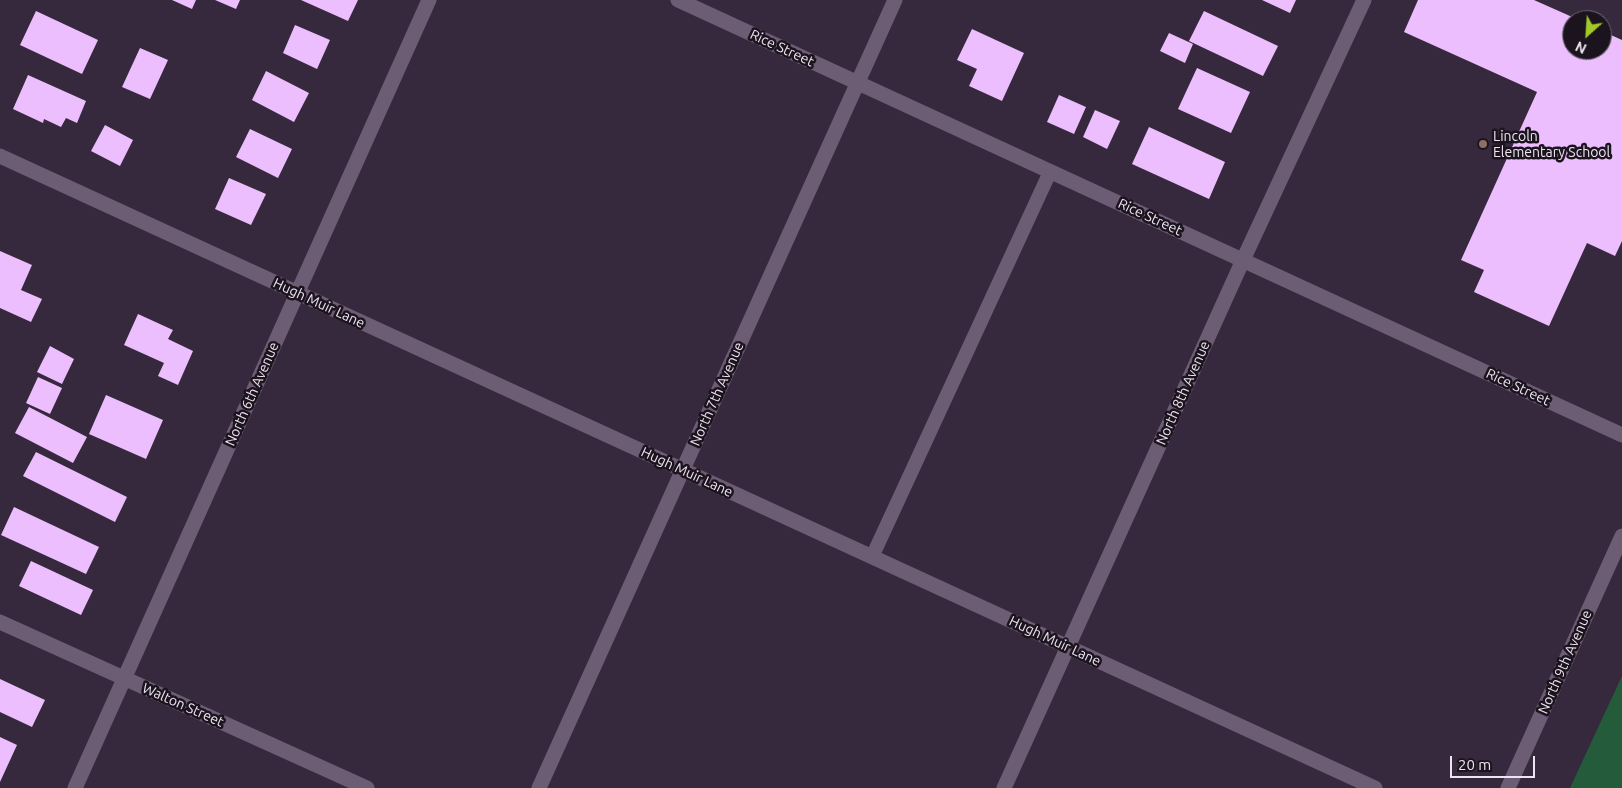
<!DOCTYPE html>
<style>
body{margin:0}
#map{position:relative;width:1622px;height:788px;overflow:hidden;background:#37293d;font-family:Ubuntu,sans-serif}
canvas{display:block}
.north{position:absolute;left:1562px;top:10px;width:50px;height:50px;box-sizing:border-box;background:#1b141e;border:1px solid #6f6772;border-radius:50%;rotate:206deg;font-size:14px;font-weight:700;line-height:20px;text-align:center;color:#eee4f1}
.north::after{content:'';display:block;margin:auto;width:18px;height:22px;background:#a2c928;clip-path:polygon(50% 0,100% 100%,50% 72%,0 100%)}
.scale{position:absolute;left:1450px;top:756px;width:85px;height:22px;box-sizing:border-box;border:2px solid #eee4f1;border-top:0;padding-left:6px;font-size:15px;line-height:18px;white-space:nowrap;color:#eee4f1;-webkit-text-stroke:4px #1b141e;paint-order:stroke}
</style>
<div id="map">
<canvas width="1622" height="788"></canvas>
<div class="north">N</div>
<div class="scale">20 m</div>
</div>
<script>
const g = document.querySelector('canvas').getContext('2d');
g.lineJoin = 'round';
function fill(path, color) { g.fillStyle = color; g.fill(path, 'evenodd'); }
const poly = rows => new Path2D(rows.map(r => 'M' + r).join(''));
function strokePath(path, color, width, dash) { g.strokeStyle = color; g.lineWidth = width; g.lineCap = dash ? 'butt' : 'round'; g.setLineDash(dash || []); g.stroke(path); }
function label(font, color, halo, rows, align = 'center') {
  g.font = font + ' Ubuntu,sans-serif'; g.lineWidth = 5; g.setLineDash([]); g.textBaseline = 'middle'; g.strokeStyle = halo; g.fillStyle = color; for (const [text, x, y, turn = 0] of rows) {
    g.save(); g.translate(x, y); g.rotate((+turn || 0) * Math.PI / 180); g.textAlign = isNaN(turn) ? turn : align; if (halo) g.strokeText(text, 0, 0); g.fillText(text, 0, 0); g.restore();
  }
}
fill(poly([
 [1622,676,1622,788,1570,788]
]), '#245b3a');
fill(poly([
 [172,0,196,0,192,9],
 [215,0,240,0,236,9],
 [301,0,358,0,348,21],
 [1262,0,1296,0,1290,13],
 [1418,0,1534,0,1579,20,1572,20,1572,50,1602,50,1602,31,1622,40,1622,241,1615,256,1587,243,1549,326,1474,292,1484,270,1461,260,1537,92,1404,32],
 [36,11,98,40,82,74,20,45],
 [1204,11,1278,46,1263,76,1189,41],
 [295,25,330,40,317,69,283,53],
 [972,29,1024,53,1002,101,969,86,977,69,957,60],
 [1169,33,1193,44,1185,63,1160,51],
 [140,48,168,60,150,99,122,87],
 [1197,68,1250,92,1231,133,1178,109],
 [266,71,309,93,294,122,252,100],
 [28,75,86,101,77,123,66,118,61,127,44,119,43,123,13,109],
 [1059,95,1086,107,1074,134,1047,122],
 [1095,110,1120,121,1107,149,1083,137],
 [105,125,133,140,120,166,91,151],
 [1149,127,1225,162,1209,199,1132,164],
 [250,129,292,149,278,178,236,157],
 [229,178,266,194,251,225,215,209],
 [0,251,32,265,21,290,42,299,31,322,0,308],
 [138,314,173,330,168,339,193,351,178,385,158,376,164,363,124,345],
 [50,346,74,359,62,384,37,372],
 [38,377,62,388,50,414,26,403],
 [106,395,163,420,146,459,89,434],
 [29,407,87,437,73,463,15,433],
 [36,452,127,497,115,522,23,476],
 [14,507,99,547,86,574,1,535],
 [31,561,93,590,81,615,19,586],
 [0,679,45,700,32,727,0,712],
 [0,737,17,745,0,782]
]), '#ecbefe');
strokePath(poly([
 [872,557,1050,172]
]), '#6d5d74', 14);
strokePath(poly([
 [678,0,1622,435],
 [0,156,1375,788],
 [0,622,367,788],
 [75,788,429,0],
 [539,788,895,0],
 [1004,788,1243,260,1364,0]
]), '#6d5d74', 15);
strokePath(poly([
 [1508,788,1622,536]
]), '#6d5d74', 15);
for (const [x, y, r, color] of [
 [1483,144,5,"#8d6e63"]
]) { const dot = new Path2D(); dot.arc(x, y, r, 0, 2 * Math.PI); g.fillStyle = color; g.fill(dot); strokePath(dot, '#1b141e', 2); }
label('14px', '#eee4f1', '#1b141e', [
 ["Rice Street",782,48,25],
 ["Rice Street",1150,217,25],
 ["Hugh Muir Lane",319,303,25],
 ["Rice Street",1518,387,25],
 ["North 8th Avenue",1183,393,-66],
 ["North 6th Avenue",252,394,-66],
 ["North 7th Avenue",717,394,-66],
 ["Hugh Muir Lane",687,472,25],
 ["Hugh Muir Lane",1055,641,25],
 ["North 9th Avenue",1565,662,-66],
 ["Walton Street",183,705,24]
]);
label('14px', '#eee4f1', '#1b141e', [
 ["Lincoln",1493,136],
 ["Elementary School",1493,152]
], 'left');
</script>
